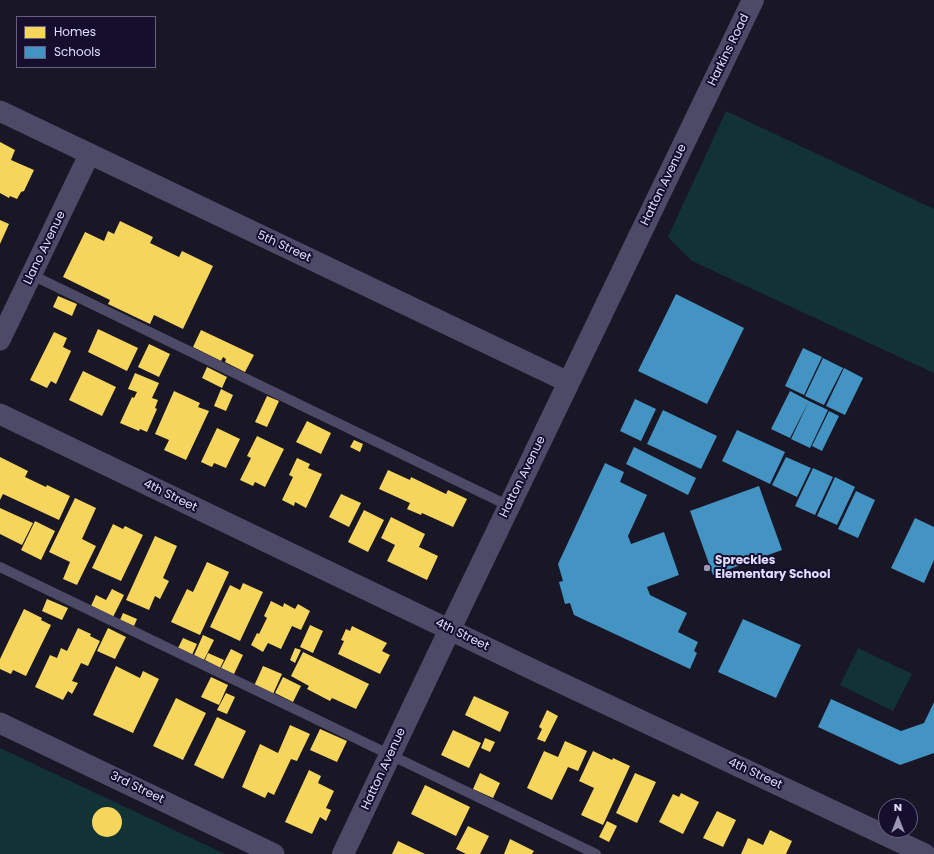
<!DOCTYPE html>
<style>
body{margin:0}
#map{position:relative;width:934px;height:854px;overflow:hidden;background:#191626;font-family:Poppins,sans-serif}
canvas{display:block}
.legend{position:absolute;left:16px;top:16px;width:140px;height:52px;box-sizing:border-box;background:#150f2d;border:1px solid #666181;margin:0;padding:5px 7px;list-style:none;font-size:12px;color:#e0dbff}
.legend li{display:flex;align-items:center;gap:8px;height:20px}
.legend b{width:20px;border:1px solid #666181}
.north{position:absolute;left:878px;top:798px;width:40px;height:40px;box-sizing:border-box;background:#150f2d;border:1px solid #666181;border-radius:50%;rotate:0deg;font-size:11px;font-weight:700;line-height:16px;text-align:center;color:#e0dbff}
.north::after{content:'';display:block;margin:auto;width:14px;height:18px;background:#9a96b3;clip-path:polygon(50% 0,100% 100%,50% 72%,0 100%)}
</style>
<div id="map">
<canvas width="934" height="854"></canvas>
<ul class="legend">
<li><b style="height:11px;background:#f6d55c"></b>Homes</li>
<li><b style="height:11px;background:#4393c3"></b>Schools</li>
</ul>
<div class="north">N</div>
</div>
<script>
const g = document.querySelector('canvas').getContext('2d');
g.lineJoin = 'round';
function fill(path, color) { g.fillStyle = color; g.fill(path, 'evenodd'); }
const poly = rows => new Path2D(rows.map(r => 'M' + r).join(''));
function strokePath(path, color, width, dash) { g.strokeStyle = color; g.lineWidth = width; g.lineCap = dash ? 'butt' : 'round'; g.setLineDash(dash || []); g.stroke(path); }
function label(font, color, halo, rows, align = 'center') {
  g.font = font + ' Poppins,sans-serif'; g.lineWidth = 4; g.setLineDash([]); g.textBaseline = 'middle'; g.strokeStyle = halo; g.fillStyle = color; for (const [text, x, y, turn = 0] of rows) {
    g.save(); g.translate(x, y); g.rotate((+turn || 0) * Math.PI / 180); g.textAlign = isNaN(turn) ? turn : align; if (halo) g.strokeText(text, 0, 0); g.fillText(text, 0, 0); g.restore();
  }
}
fill(poly([
 [726,111,934,209,934,373,692,261,668,237],
 [858,648,912,674,893,711,840,685],
 [0,748,34,764,225,854,0,854]
]), '#123335');
fill(poly([
 [0,142,15,150,11,160,34,170,24,191,21,192,17,199,10,196,9,198,0,193],
 [0,220,9,224,0,244],
 [120,221,153,237,150,243,179,257,182,251,213,266,183,329,154,315,150,324,108,304,110,300,63,277,85,232,104,241,108,231,114,234],
 [58,296,77,304,72,316,53,307],
 [98,329,138,348,127,371,88,352],
 [201,330,254,355,245,372,225,362,226,359,223,357,221,361,193,347],
 [54,332,67,338,63,347,71,351,56,384,51,381,47,388,30,380],
 [149,344,170,354,159,377,138,367],
 [207,367,227,377,222,388,202,378],
 [83,371,116,387,102,416,69,400],
 [135,373,159,383,152,398,158,400,155,408,157,409,147,432,140,429,139,431,120,423,132,397,134,398,137,392,128,389],
 [221,389,233,395,226,411,214,406],
 [174,391,200,403,198,407,209,411,186,460,164,450,169,440,155,434],
 [267,396,279,401,267,427,255,422],
 [307,421,331,433,321,454,296,442],
 [217,428,240,439,226,468,214,463,212,467,201,462],
 [257,436,284,449,265,487,255,482,253,486,240,480,251,458,247,456],
 [354,440,363,444,360,452,350,447],
 [0,457,28,471,25,477,46,487,47,485,70,496,59,520,3,494,0,500],
 [297,458,310,464,308,468,322,474,306,508,295,502,294,506,282,500,293,477,289,475],
 [388,470,410,480,411,477,446,494,448,490,467,499,453,527,422,513,421,515,407,509,410,503,379,489],
 [341,494,361,503,349,527,329,517],
 [75,498,96,508,82,539,96,546,77,585,63,579,70,562,49,552],
 [0,508,33,523,22,545,0,534],
 [364,510,384,520,368,552,348,542],
 [391,517,425,534,419,547,438,556,427,580,387,561,395,545,381,538],
 [35,521,55,531,41,560,21,550],
 [113,524,123,529,125,526,143,535,121,581,92,568],
 [155,536,177,546,163,578,169,581,160,599,155,596,149,610,126,600],
 [207,562,229,572,200,635,171,622,187,589,193,592],
 [243,583,263,592,240,641,210,627,230,585,240,590],
 [112,589,124,595,113,617,91,606,96,595,106,600],
 [47,599,68,608,62,620,42,611],
 [271,601,283,607,284,603,295,609,298,604,310,611,301,630,292,626,281,649,268,643,263,652,251,645,257,633,259,634,267,618,264,616],
 [24,609,42,618,41,620,51,625,26,676,13,670,11,674,0,669,0,659],
 [123,613,137,619,134,626,120,620],
 [310,625,323,631,313,653,300,647],
 [352,626,387,643,382,651,390,655,380,674,338,654,344,641,341,640,346,629,350,631],
 [78,628,91,634,90,636,100,641,88,666,81,663,72,681,78,683,72,694,68,691,63,700,35,687,50,655,57,658,61,648,67,651],
 [108,628,126,637,115,659,97,651],
 [203,635,214,640,204,660,194,655],
 [183,638,197,644,192,655,178,648],
 [295,648,301,650,295,663,290,660],
 [231,649,243,655,234,674,221,668],
 [303,652,369,684,356,709,332,698,330,701,307,689,309,686,291,676],
 [208,653,224,660,220,668,205,660],
 [116,666,140,678,143,671,159,679,133,733,93,715],
 [263,666,282,674,273,694,254,686],
 [211,677,228,685,219,705,201,697],
 [283,677,301,686,293,702,275,693],
 [226,693,235,697,227,714,217,710],
 [474,696,509,712,500,732,465,715],
 [176,698,206,713,183,760,153,746],
 [547,710,558,716,545,742,537,739,542,729,539,727],
 [217,717,246,731,223,779,194,765],
 [290,725,310,734,297,761,291,759,274,795,268,792,265,798,242,787,260,744,278,753],
 [320,729,347,741,337,762,310,750],
 [453,730,481,743,469,768,441,755],
 [485,738,495,742,490,752,481,748],
 [565,741,587,751,578,771,568,767,552,800,527,788,544,751,558,757],
 [593,751,612,760,613,758,630,766,603,825,581,815,594,788,579,781],
 [309,770,321,776,318,783,334,791,326,808,331,810,326,821,320,817,312,834,285,822],
 [480,773,500,783,493,798,473,789],
 [635,773,656,782,637,823,616,813],
 [425,785,470,807,456,836,411,814],
 [681,793,699,802,683,834,659,822,673,794,679,797],
 '92 822a15 15 0 1 1 30 0a15 15 0 1 1-30 0Z',
 [717,811,736,820,723,847,703,838],
 [607,821,617,826,609,842,599,837],
 [468,826,489,836,480,854,466,854,456,849],
 [770,830,792,841,786,854,741,854,748,838,763,845],
 [510,839,534,851,532,854,504,854],
 [398,841,425,854,392,854]
]), '#f6d55c');
fill(poly([
 [676,294,744,328,707,404,638,371],
 [803,348,822,357,804,395,785,386],
 [823,358,843,368,824,405,805,396],
 [844,368,863,378,845,415,826,406],
 [790,391,809,401,790,438,771,429],
 [635,399,656,409,641,441,620,431],
 [809,401,828,410,810,448,791,439],
 [663,410,717,436,701,469,647,444],
 [829,411,839,416,822,451,812,446],
 [737,430,785,452,770,484,722,461],
 [634,447,696,478,688,495,626,464],
 [786,457,811,468,797,497,772,485],
 [605,463,624,472,620,482,647,495,628,536,631,544,664,532,679,575,647,587,650,595,687,613,678,632,698,642,694,651,697,653,690,669,574,615,570,603,565,604,559,582,563,581,558,564],
 [813,468,833,477,815,515,795,506],
 [835,477,855,487,837,525,817,516],
 [759,486,782,550,713,575,690,511],
 [856,491,875,500,858,538,838,529],
 [915,518,934,527,934,560,924,583,891,568],
 [743,619,801,645,776,698,718,672],
 [831,699,901,731,924,723,934,702,934,753,900,765,818,727]
]), '#4393c3');
strokePath(poly([
 [32,275,509,506],
 [0,567,596,854]
]), '#4c4a67', 10);
strokePath(poly([
 [0,111,568,382],
 [0,340,89,155],
 [0,414,542,674,925,854],
 [0,723,274,854]
]), '#4c4a67', 21);
strokePath(poly([
 [343,854,450,629,753,0]
]), '#4c4a67', 22);
for (const [x, y, r, color] of [
 [707,568,4,"#9a96b3"]
]) { const dot = new Path2D(); dot.arc(x, y, r, 0, 2 * Math.PI); g.fillStyle = color; g.fill(dot); strokePath(dot, '#150f2d', 1.5); }
label('12px', '#e0dbff', '#150f2d', [
 ["Harkins Road",729,50,-64],
 ["Hatton Avenue",664,185,-64],
 ["5th Street",284,247,25],
 ["Llano Avenue",45,248,-64],
 ["Hatton Avenue",523,477,-64],
 ["4th Street",170,496,26],
 ["4th Street",462,635,26],
 ["Hatton Avenue",384,769,-65],
 ["4th Street",755,774,25],
 ["3rd Street",137,788,26]
]);
label('bold 12px', '#e0dbff', '#150f2d', [
 ["Spreckles",715,561],
 ["Elementary School",715,575]
], 'left');
</script>
